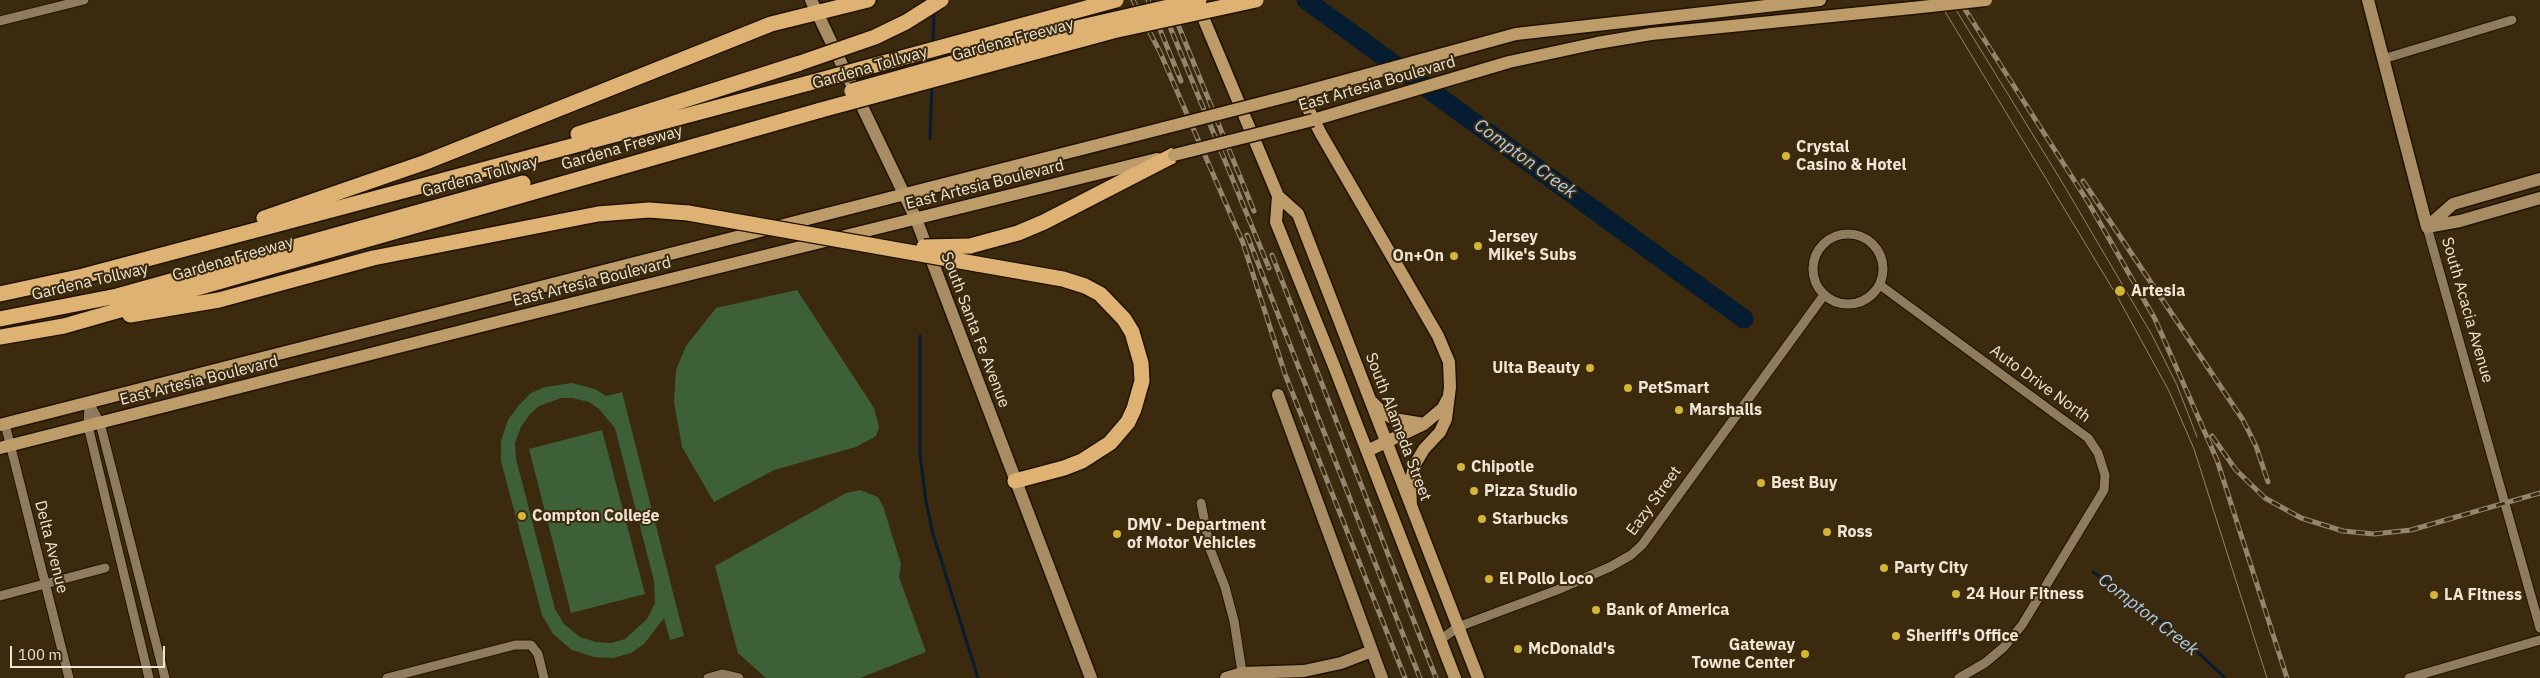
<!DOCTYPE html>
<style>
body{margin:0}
#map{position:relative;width:2540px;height:678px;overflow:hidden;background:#3b2a0d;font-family:"IBM Plex Sans",sans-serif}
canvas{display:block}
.scale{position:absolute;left:10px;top:646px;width:155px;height:22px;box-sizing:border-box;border:2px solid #f0e5d5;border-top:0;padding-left:6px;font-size:15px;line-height:18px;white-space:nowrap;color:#f0e5d5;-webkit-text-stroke:4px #3b2a0d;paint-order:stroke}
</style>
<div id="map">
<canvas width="2540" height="678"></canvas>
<div class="scale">100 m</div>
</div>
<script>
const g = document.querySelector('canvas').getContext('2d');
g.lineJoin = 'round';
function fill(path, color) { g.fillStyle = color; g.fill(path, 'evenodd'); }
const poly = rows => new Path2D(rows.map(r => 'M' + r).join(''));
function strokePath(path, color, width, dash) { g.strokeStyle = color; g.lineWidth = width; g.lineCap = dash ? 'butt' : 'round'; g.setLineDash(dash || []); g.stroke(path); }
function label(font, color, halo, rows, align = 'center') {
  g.font = font + ' "IBM Plex Sans",sans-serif'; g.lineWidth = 4; g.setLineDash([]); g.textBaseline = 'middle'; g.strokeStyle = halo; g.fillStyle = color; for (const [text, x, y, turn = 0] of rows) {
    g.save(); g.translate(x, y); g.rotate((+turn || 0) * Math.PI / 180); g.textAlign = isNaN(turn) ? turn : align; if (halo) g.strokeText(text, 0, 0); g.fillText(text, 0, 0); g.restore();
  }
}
fill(poly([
 [797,290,874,408,879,427,876,436,856,447,774,470,714,502,682,447,674,402,676,370,686,346,716,308],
 [572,383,595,389,606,396,622,392,684,636,670,640,664,618,644,644,631,653,613,658,594,657,572,650,553,634,542,615,501,461,501,441,508,420,519,405,531,393,545,387],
 [561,398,572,398,589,402,599,409,615,428,654,581,655,603,647,619,625,639,611,643,596,642,580,637,564,624,555,609,516,459,515,443,521,427,530,414,539,406],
 [602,430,645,594,571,613,529,449],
 [860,490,878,497,883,506,901,564,899,577,926,652,860,678,766,678,738,653,715,566,846,493]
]), '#3d6039');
strokePath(poly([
 [933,46,934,9],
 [930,139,932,84],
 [920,336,920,454,926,502,933,534,978,678],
 [2093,572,2183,638,2225,678]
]), '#061c31', 3);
strokePath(poly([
 [1306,0,1744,319]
]), '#061c31', 19);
const street = poly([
 [0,21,84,0],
 [2383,59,2512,20],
 [2427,227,2540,628],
 '1813 269a35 35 0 1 1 70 0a35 35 0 1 1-70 0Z',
 [1880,285,2088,438,2098,453,2105,475,2104,490,2022,625,2004,647,1985,663,1959,678],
 [89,403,100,423,165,678],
 [89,404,88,426,149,678],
 [5,424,69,678],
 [1201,503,1210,549,1225,587,1234,621,1243,678],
 [0,596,105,568],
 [1440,640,1458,627,1557,590,1610,567,1631,555,1642,545,1824,295],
 [387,678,515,645,531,645,538,654,544,678],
 [708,678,722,674,739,678],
 [2409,678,2540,640]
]);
const secondary = poly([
 [811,0,916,219,1091,678],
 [2368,0,2427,227],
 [2427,227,2453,204,2540,179],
 [2427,227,2460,221,2540,198],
 [1278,395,1382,678],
 [1226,678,1242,673,1304,671,1341,663,1372,651]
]);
const primary = poly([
 [1197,3,1278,196,1276,222,1334,366,1455,678],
 [1313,120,1509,62,1597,43,1651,34,1912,8],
 [1278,196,1298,214,1478,678],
 [1372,402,1382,412,1394,419,1424,424],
 [0,425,1164,128],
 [0,448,501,321,1157,159],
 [1367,451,1424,424,1443,408,1447,400],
 [1411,505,1410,484,1414,466,1424,449,1440,432,1446,419,1450,387,1449,362,1438,336,1321,134,1300,93,1516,34,1820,0]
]);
const highway = poly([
 [578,134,800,63],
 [264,218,426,162,771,24,868,0],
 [970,246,1018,233,1044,222,1174,155],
 [977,264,1063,279,1085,286,1100,294,1124,319,1132,332,1141,363,1142,381,1134,409,1128,422,1110,443,1082,461,1064,468,1015,481],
 [0,294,83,276,809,83],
 [130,315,219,300,373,258,598,214,649,210,688,213],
 [0,319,117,296,523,183],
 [0,337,64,326,821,110]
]);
strokePath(street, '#211200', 11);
strokePath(secondary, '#211200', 15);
strokePath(primary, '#211200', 15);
strokePath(highway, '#211200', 18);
strokePath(street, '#8f7b5d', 9);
strokePath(secondary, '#a78c64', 12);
strokePath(primary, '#be9c6a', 12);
strokePath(highway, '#deb273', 15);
strokePath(poly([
 [1938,0,2117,296,2169,391,2194,449,2267,678],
 [1950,0,2062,182,2152,335,2177,385,2197,437]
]), '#93856f', 1);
const rail = poly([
 [1133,0,1160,52,1243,243,1285,374,1405,678],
 [1148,0,1181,81],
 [1159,0,1269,268],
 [1168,0,1254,211],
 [1959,0,2088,202,2155,319,2217,460,2287,678],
 [2083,181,2243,420,2256,446,2268,482],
 [1247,235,1420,678],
 [1272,255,1436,678],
 [2212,436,2236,470,2265,498,2301,518,2343,531,2374,534,2411,530,2540,493]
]);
strokePath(rail, '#93856f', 5);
strokePath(rail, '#3b2a0d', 3, [9]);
const primaryBridge = poly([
 [1912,8,1986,0],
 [1164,128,1300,93],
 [1174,155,1313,120]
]);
const highwayBridge = poly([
 [800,63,875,37,906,22,941,0],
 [809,83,1116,0],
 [852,91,1081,27,1199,0],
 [821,110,1113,31,1256,0],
 [688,213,977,264],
 [924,247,970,246]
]);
strokePath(primaryBridge, '#211200', 15, []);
strokePath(highwayBridge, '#211200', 18, []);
strokePath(primaryBridge, '#be9c6a', 12);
strokePath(highwayBridge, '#deb273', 15);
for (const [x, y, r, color] of [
 [1786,156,5,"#d3b635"],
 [1478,246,5,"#d3b635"],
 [1454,256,5,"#d3b635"],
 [2120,291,6,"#d3b635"],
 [1590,368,5,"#d3b635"],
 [1628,388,5,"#d3b635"],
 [1679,410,5,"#d3b635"],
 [1461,467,5,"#d3b635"],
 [1761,483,5,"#d3b635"],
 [1474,491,5,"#d3b635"],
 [522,516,5,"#d3b635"],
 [1482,519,5,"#d3b635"],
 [1827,532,5,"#d3b635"],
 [1117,534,5,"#d3b635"],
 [1884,568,5,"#d3b635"],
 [1489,579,5,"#d3b635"],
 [1956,594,5,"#d3b635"],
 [2434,595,5,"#d3b635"],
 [1596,610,5,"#d3b635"],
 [1896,636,5,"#d3b635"],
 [1518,649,5,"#d3b635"],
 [1805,654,5,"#d3b635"]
]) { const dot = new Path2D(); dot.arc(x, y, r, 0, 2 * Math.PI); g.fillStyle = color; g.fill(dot); strokePath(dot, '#3b2a0d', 2); }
label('16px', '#f0e5d5', '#3b2a0d', [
 ["Gardena Freeway",1013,40,-15],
 ["Gardena Tollway",870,68,-16],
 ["East Artesia Boulevard",1377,84,-16],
 ["Gardena Freeway",622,148,-16],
 ["Gardena Tollway",480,177,-15],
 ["East Artesia Boulevard",985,185,-14],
 ["Gardena Freeway",233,259,-16],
 ["Gardena Tollway",90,282,-13],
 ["East Artesia Boulevard",592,282,-14],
 ["South Acacia Avenue",2467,310,74],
 ["South Santa Fe Avenue",975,330,69],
 ["East Artesia Boulevard",199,381,-14],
 ["Auto Drive North",2040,384,36],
 ["South Alameda Street",1398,427,69],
 ["Eazy Street",1654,501,-54],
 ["Delta Avenue",51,547,76]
]);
label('bold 16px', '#f0e5d5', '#3b2a0d', [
 ["Crystal",1796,147],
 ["Casino & Hotel",1796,165],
 ["Jersey",1488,237],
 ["Mike's Subs",1488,255],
 ["On+On",1444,256,"right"],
 ["Artesia",2131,291],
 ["Ulta Beauty",1580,368,"right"],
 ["PetSmart",1638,388],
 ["Marshalls",1689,410],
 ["Chipotle",1471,467],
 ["Best Buy",1771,483],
 ["Pizza Studio",1484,491],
 ["Compton College",532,516],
 ["Starbucks",1492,519],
 ["DMV - Department",1127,525],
 ["of Motor Vehicles",1127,543],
 ["Ross",1837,532],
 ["Party City",1894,568],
 ["El Pollo Loco",1499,579],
 ["24 Hour Fitness",1966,594],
 ["LA Fitness",2444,595],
 ["Bank of America",1606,610],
 ["Sheriff's Office",1906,636],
 ["Gateway",1795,645,"right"],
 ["Towne Center",1795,663,"right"],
 ["McDonald's",1528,649]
], 'left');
label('italic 18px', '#abcdf0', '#3b2a0d', [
 ["Compton Creek",1525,159,36],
 ["Compton Creek",2148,615,38]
]);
</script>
